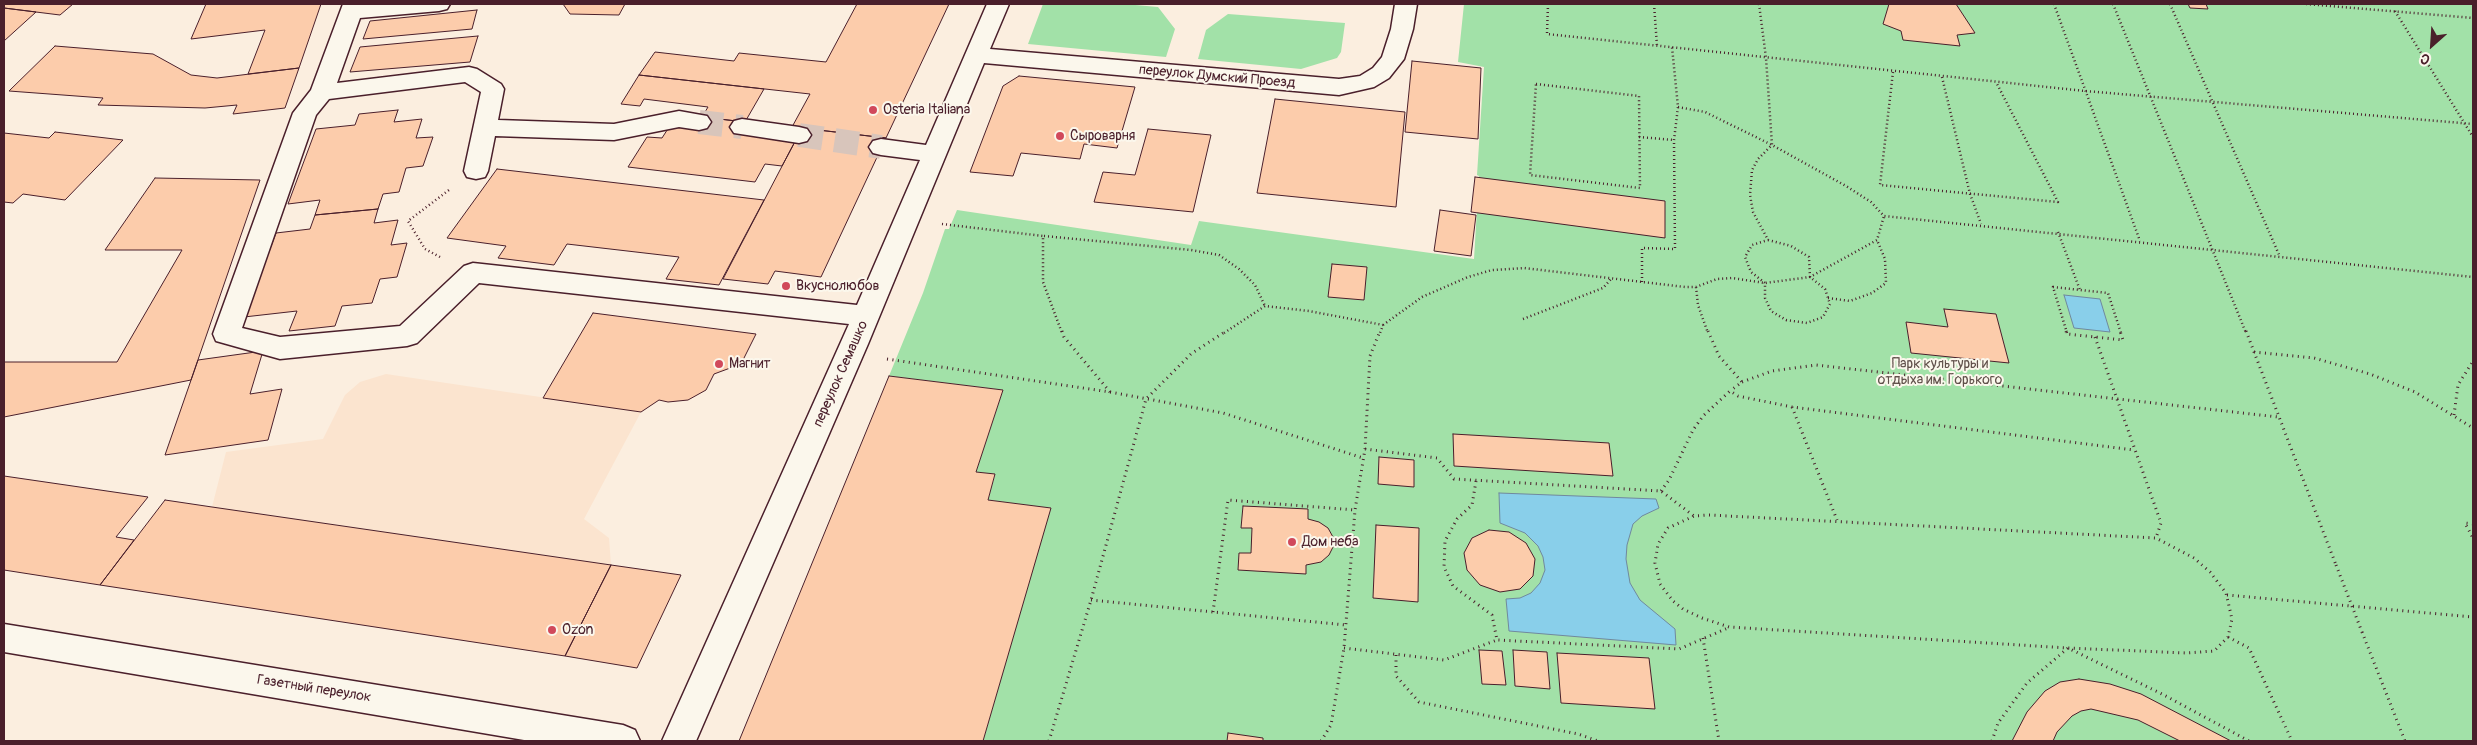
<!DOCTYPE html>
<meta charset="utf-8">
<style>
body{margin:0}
#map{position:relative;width:2477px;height:745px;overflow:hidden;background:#fbeedf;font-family:Pangolin,sans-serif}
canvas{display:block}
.frame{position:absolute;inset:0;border:5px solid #4a1f2b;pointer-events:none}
.north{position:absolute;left:2407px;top:20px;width:50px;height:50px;-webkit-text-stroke:4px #fbf7ec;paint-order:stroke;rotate:206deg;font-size:14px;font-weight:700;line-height:20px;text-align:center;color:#4a1f2b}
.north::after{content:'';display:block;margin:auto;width:18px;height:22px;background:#4a1f2b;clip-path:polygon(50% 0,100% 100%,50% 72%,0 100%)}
</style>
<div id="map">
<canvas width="2477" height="745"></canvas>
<div class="frame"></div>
<div class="north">С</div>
</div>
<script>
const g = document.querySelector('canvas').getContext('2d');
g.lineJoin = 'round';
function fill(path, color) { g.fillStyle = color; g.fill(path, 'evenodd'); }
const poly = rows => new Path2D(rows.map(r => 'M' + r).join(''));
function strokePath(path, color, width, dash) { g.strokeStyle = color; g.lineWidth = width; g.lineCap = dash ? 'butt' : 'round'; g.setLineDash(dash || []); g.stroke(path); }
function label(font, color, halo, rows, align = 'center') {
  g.font = font + ' Pangolin,sans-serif'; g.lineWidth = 4; g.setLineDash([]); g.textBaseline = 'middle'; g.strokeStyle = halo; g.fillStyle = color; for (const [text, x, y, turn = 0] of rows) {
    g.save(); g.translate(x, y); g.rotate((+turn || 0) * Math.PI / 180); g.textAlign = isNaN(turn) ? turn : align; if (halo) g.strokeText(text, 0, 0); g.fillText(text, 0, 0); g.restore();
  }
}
fill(poly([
 [386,374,641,412,584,519,609,538,611,565,212,507,226,452,323,439,345,395,360,382]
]), '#fbe4cf');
fill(poly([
 [1043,4,1124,4,1158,7,1175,29,1166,57,1028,44],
 [1464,4,2473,4,2473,741,983,741,1050,508,988,500,995,475,976,472,1003,390,889,376,923,293,945,229,949,229,957,210,1191,245,1199,221,1474,259,1479,176,1477,175,1484,67,1458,62],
 [1228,14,1345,23,1341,52,1337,58,1301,69,1198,59,1206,30]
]), '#a2e1a8');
const water = poly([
 [2064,295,2100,299,2110,332,2074,328,2064,295],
 [1499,493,1656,499,1659,508,1642,516,1633,524,1627,545,1626,559,1630,583,1640,600,1675,629,1676,645,1509,631,1506,599,1520,598,1531,593,1540,583,1545,570,1543,557,1538,546,1525,533,1500,523,1499,493]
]);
fill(water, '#89cfea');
strokePath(water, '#70899e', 1);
const building = poly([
 [4,4,73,4,60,15,4,8,4,4],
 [206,4,321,4,299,68,248,74,265,30,191,39,206,4],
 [563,4,625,4,619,15,570,14,563,4],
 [857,4,949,4,886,138,792,127,810,94,639,75,655,52,734,61,739,53,826,62,857,4],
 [1889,4,1956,4,1975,33,1957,35,1960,46,1903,40,1901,31,1883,24,1889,4],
 [2188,4,2206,4,2208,9,2190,8,2188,4],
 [4,8,36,12,4,41,4,8],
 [477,10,472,29,363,39,370,21,477,10],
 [478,36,470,62,350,72,360,47,478,36],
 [55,46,153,54,191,75,217,78,299,68,285,108,233,114,237,105,205,108,98,105,103,98,9,91,55,46],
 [1412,61,1481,68,1478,139,1405,132,1412,61],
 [639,75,764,89,745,122,702,117,708,107,644,99,640,106,621,104,639,75],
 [1019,76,1135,87,1117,148,1084,144,1080,159,1021,153,1013,176,970,172,1003,86,1019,76],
 [1275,99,1405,112,1396,207,1257,193,1275,99],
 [398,110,394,122,422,119,416,138,433,137,423,166,406,168,399,192,383,194,378,209,315,215,320,200,288,204,316,129,355,125,359,114,398,110],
 [702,117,745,122,797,138,782,166,765,164,755,182,628,167,647,137,662,138,671,124,702,117],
 [802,128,886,138,821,277,775,271,768,284,723,279,802,128],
 [1148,129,1211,135,1193,212,1094,202,1103,172,1135,175,1148,129],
 [55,132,123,140,65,200,23,194,13,203,4,202,4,133,49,138,55,132],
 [497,169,764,200,719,285,666,279,679,257,567,244,554,265,498,258,506,246,447,238,497,169],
 [1475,177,1665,201,1665,238,1471,212,1475,177],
 [155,178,260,180,191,380,4,417,4,362,117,362,182,250,105,250,155,178],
 [378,209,374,223,398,220,391,245,407,243,397,277,380,279,372,303,342,306,335,326,289,331,297,311,244,317,276,233,310,229,315,215,378,209],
 [1440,210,1476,215,1471,256,1434,251,1440,210],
 [1332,264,1367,267,1364,300,1328,297,1332,264],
 [1944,309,1996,314,2009,363,1911,353,1906,322,1948,327,1944,309],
 [593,313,756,334,741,364,714,374,706,390,688,400,668,402,659,400,641,412,543,398,593,313],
 [263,351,250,394,282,389,268,440,165,455,198,360,263,351],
 [889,376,1003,390,976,472,995,474,988,500,1051,508,983,741,739,741,889,376],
 [1453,434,1609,443,1613,476,1454,466,1453,434],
 [1379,457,1414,460,1414,487,1378,484,1379,457],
 [4,476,148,497,116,537,134,540,100,585,4,570,4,476],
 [165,500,212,507,611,565,565,656,100,585,165,500],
 [1243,506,1308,509,1308,519,1319,522,1328,528,1333,537,1333,547,1329,555,1321,562,1306,565,1306,574,1238,570,1239,553,1251,553,1252,528,1241,528,1243,506],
 [1376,525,1419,528,1418,602,1373,598,1376,525],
 [1489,530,1509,532,1526,543,1535,559,1533,576,1520,589,1500,592,1480,585,1467,570,1464,553,1472,538,1489,530],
 [611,565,681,575,637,668,565,656,611,565],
 [1479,650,1502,651,1506,685,1482,684,1479,650],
 [1513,650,1547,652,1550,689,1515,686,1513,650],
 [1557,653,1649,658,1655,709,1561,703,1557,653],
 [2079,679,2110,684,2141,694,2231,741,2180,741,2138,720,2091,709,2081,711,2072,716,2057,732,2053,741,2012,741,2027,712,2045,691,2060,682,2079,679],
 [1228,733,1263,738,1263,741,1227,741,1228,733]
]);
fill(building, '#fcccab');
strokePath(building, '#4a1f2b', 1);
strokePath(poly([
 [699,122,742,127],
 [799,135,881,147]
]), '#d8c5bb', 24, [24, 12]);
const minor = poly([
 [343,4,450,4,447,9,439,11,360,18,337,83,469,67,477,69,501,84,504,89,498,120,614,124,679,111,707,116,711,122,707,128,699,130,679,127,614,140,495,136,488,171,485,177,476,179,467,177,464,171,481,92,465,82,329,99,316,115,242,328,280,337,400,326,464,266,473,263,857,305,920,160,881,155,873,153,869,147,873,141,881,139,926,145,987,4,1009,4,990,49,1339,79,1360,76,1373,68,1382,57,1391,29,1395,4,1417,4,1413,29,1404,59,1389,78,1374,87,1339,95,984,63,868,344,696,741,662,741,849,324,479,283,417,343,407,346,280,359,216,341,213,334,293,113,311,90,343,4],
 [742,119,799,127,807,129,811,135,807,141,799,143,734,133,730,127,734,121,742,119],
 [4,624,623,725,635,730,640,741,530,741,4,652,4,624]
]);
strokePath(minor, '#4a1f2b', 3);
strokePath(poly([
 [1548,4,1547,34,2085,91,2473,124],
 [1654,4,1657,46],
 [1759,4,1766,58,1772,145,1758,159,1752,170,1750,195,1753,212,1768,240],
 [2054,4,2140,241],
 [2113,4,2246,333],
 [2170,4,2280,257],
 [2306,4,2473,18],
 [2395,11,2473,137],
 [1893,72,1880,185,2058,202,1996,82],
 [1942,77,1970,194,1981,224],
 [1536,84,1639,96,1640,188,1530,175,1536,84],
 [1678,107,1705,112,1772,145,1846,186,1871,202,1884,216,2473,277],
 [1639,137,1674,140],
 [942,224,1043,236,1043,282,1062,333],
 [2058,232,2080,290],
 [1044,236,1191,250,1219,255,1239,269,1255,285,1265,306],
 [1768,240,1791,246,1809,257,1810,277,1825,289,1830,304,1823,317,1807,323,1786,320,1771,311,1765,298,1765,283,1751,272,1745,257,1752,245,1768,240],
 [440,257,425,249,408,221,449,190],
 [1642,282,1642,248,1675,249,1674,140,1678,107,1672,47],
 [1696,287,1698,305,1708,333],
 [1828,298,1850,301,1872,293,1886,283,1885,259,1877,240],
 [1523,319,1603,288,1612,278],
 [1383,325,1422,297,1468,277,1492,270,1524,268,1685,287,1696,287,1717,279,1732,278,1765,283,1810,277,1877,240,1884,216],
 [1224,333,1265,306,1309,311,1383,325,1380,333],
 [2067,333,2053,287,2108,293,2121,333]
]), '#4a1f2b', 2.5, [1, 3]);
strokePath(poly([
 [1062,331,1064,337,1110,392],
 [1708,331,1719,356,1742,382,1730,391],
 [2066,331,2067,334,2123,340,2120,331],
 [2246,331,2336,565],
 [2095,337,2161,523,2156,538],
 [2254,352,2314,358,2370,374,2415,392,2473,428],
 [887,359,1110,392,1223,413,1363,458],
 [1742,382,1772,371,1816,365,2278,417],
 [1792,407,1837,520],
 [2454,415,2458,385,2473,361],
 [1365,449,1437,458,1454,479,1661,491,1694,516],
 [1476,481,1472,505,1457,519,1445,541,1444,567,1453,586,1492,615,1497,640,1679,649,1728,628],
 [1661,491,1669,480,1693,430,1703,416,1730,391,1738,396,1792,407,2134,450],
 [1709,515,2156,538,2194,558,2210,572,2226,593,2232,619,2228,637,2214,651,2187,653,2068,648,1729,627,1702,618,1683,609,1673,601,1660,584,1655,563,1658,544,1668,528,1694,516,1709,515],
 [2473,524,2465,523,2473,538],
 [2227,595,2473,617],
 [1091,600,1346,625],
 [1213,612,1228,500,1355,510],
 [2362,632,2405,741],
 [2228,637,2249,648,2292,741],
 [1703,638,1719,741],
 [1344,648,1444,660,1497,640],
 [1396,655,1396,676,1419,702,1578,734,1598,741],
 [1049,741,1091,600,1146,399,1191,354,1226,331],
 [1321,741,1331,725,1344,648,1355,510,1365,449,1370,356,1380,331],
 [1992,741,1998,723,2027,683,2068,648,2162,694,2249,741]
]), '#4a1f2b', 3, [1, 4.5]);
fill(minor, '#fbf7ec');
strokePath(poly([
 [2336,565,2362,632]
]), '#4a1f2b', 3, [1, 4.5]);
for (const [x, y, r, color] of [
 [873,110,5,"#d1495b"],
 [1060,136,5,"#d1495b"],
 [786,286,5,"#d1495b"],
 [719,364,5,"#d1495b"],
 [1292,542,5,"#d1495b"],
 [552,630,5,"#d1495b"]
]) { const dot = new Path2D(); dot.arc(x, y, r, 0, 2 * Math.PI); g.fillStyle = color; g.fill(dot); strokePath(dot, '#fbf7ec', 2); }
label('14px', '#4a1f2b', '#fbf7ec', [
 ["переулок Думский Проезд",1217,77,5],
 ["переулок Семашко",841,374,-66],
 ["Газетный переулок",314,689,9]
]);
label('14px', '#4a1f2b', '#fbf7ec', [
 ["Osteria Italiana",883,110],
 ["Cыроварня",1070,136],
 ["Вкуснолюбов",796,286],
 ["Магнит",729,364],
 ["Дом неба",1302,542],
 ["Ozon",562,630]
], 'left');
label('14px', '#60504a', '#fbf7ec', [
 ["Парк культуры и",1940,364],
 ["отдыха им. Горького",1940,380]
]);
</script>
